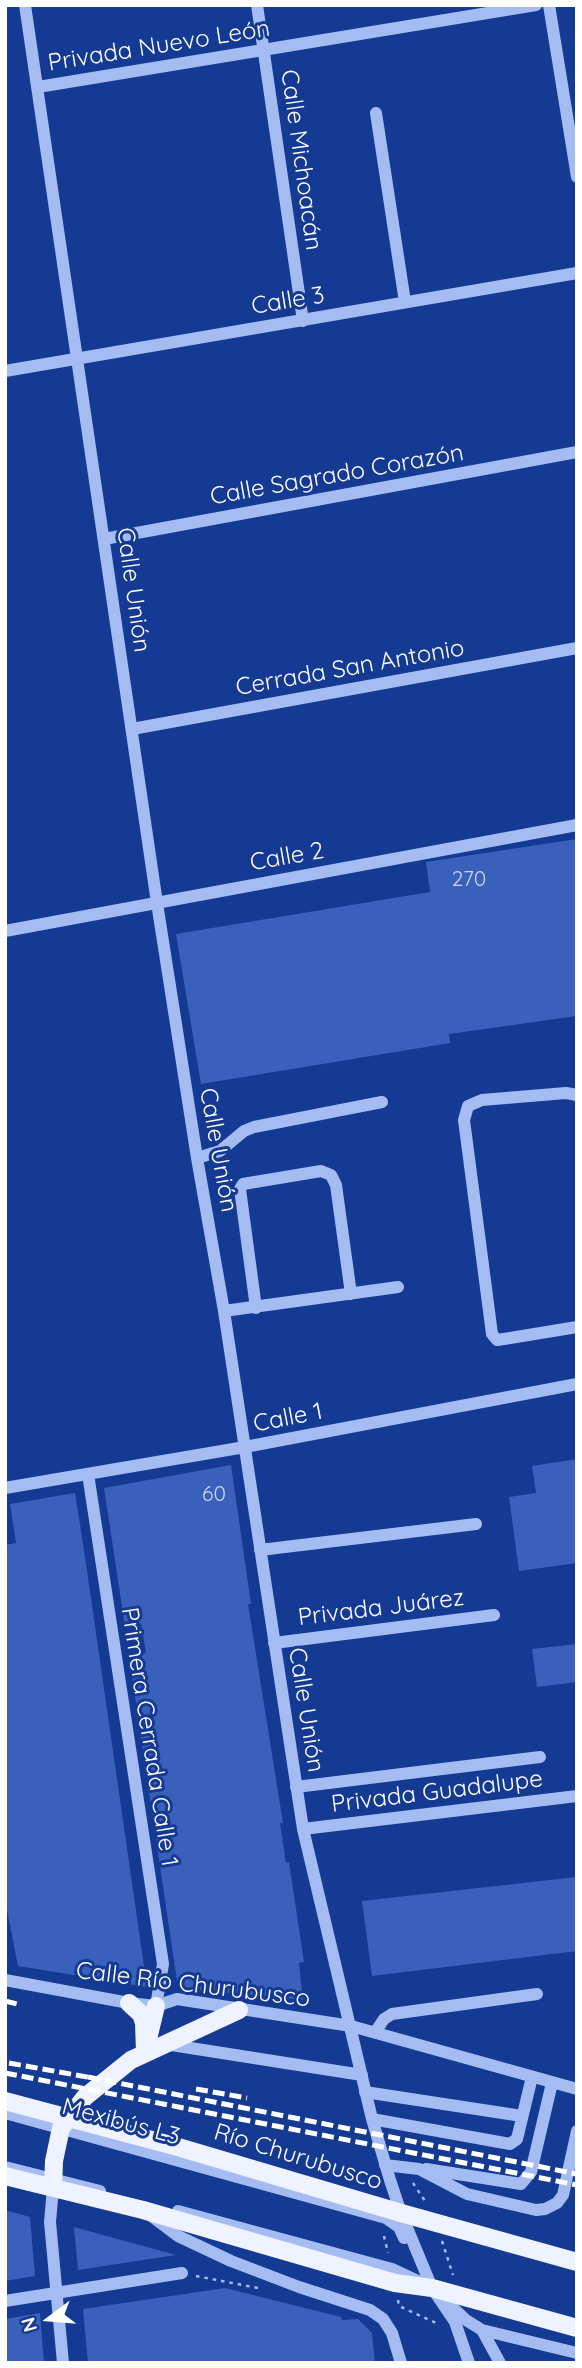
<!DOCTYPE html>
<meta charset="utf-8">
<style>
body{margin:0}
#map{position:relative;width:582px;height:2368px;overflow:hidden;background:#153a94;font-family:Quicksand,sans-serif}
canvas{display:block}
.frame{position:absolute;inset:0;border:7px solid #fff;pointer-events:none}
.north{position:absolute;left:14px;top:2284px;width:70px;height:70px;-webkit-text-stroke:5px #153a94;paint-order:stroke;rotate:254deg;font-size:19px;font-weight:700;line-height:28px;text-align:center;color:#fff}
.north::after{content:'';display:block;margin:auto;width:24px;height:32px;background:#fff;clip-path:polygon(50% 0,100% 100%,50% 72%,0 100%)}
</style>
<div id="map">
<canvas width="582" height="2368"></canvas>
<div class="frame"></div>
<div class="north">N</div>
</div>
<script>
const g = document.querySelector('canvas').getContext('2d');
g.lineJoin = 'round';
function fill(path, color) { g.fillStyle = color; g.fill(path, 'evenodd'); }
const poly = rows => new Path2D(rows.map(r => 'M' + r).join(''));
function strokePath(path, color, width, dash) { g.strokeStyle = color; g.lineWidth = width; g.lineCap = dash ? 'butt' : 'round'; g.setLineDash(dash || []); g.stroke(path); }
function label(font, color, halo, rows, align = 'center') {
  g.font = font + ' Quicksand,sans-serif'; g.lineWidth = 6; g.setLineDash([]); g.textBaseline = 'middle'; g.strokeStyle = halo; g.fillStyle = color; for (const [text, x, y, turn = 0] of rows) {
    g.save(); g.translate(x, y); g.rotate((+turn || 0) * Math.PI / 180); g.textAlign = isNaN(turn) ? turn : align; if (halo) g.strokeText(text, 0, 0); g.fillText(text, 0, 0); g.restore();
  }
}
fill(poly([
 [577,839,577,1016,449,1034,450,1043,201,1084,176,934,430,892,426,862],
 [577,1459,577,1563,519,1571,509,1497,536,1493,532,1466],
 [231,1465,251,1604,248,1604,283,1823,280,1823,286,1863,289,1862,304,1962,299,1963,303,2000,178,1988,129,1656,146,1653,141,1623,125,1626,104,1488],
 [75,1493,84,1550,147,1987,18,1966,5,1900,5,1545,16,1543,10,1504],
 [577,1644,577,1682,537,1687,532,1649],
 [577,1877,577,1951,372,1976,362,1901],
 [5,2210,30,2217,35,2276,5,2281],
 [74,2227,176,2255,78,2270],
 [225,2288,341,2317,342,2320,358,2319,372,2333,375,2363,88,2363,83,2309],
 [40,2313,44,2363,5,2363,5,2319]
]), '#3960bb');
strokePath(poly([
 [413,2183,425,2201],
 [384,2236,388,2253],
 [442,2241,453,2275],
 [196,2276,258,2288],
 [398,2300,399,2306,436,2323]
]), '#a4bcf1', 2.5, [3.5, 5]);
strokePath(poly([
 [25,5,157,903,197,1158,224,1311,303,1829,372,2119,390,2180,401,2213,432,2288,455,2322,469,2363],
 [257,5,303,321],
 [549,5,577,177],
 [38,87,536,5],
 [376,113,405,302],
 [5,371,577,273],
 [104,539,577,452],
 [132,729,577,648],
 [5,931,577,825],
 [577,1095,566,1093,482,1100,468,1106,464,1120,492,1334,497,1340,504,1339,577,1327],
 [197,1158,220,1151,244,1131,254,1127,382,1102],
 [256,1308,240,1189,243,1184,321,1171,331,1175,336,1185,351,1294],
 [224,1311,398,1287],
 [88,1474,163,1964,156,2006],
 [5,1488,245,1447,577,1384],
 [260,1550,476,1524],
 [274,1643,494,1615],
 [296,1787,540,1757],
 [303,1829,577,1796],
 [5,1980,129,2003,156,2006,177,1999,351,2026,577,2089],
 [376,2031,384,2019,392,2014,537,1994],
 [165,2044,362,2075],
 [365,2092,522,2116],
 [5,2113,386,2218,399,2227,404,2238],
 [372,2119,510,2144,517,2139,532,2077],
 [385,2165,419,2169,467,2194,536,2210,545,2209,557,2203,563,2195,577,2131],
 [5,2167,100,2191],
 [426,2169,521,2184,531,2172,552,2083],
 [53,2188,50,2222,63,2363],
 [178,2211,392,2269,422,2283],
 [150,2215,178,2236,231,2261,299,2287,370,2310,383,2319,392,2333,401,2363],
 [5,2301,182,2273],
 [449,2304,466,2320,482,2330,577,2353],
 [482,2330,500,2363]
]), '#a4bcf1', 12);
strokePath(poly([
 [129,2003,141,2014,144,2023,145,2052],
 [149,2035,156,2006],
 [5,2101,178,2147,401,2213,577,2262],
 [5,2176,143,2210,395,2283,432,2288,577,2328],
 [53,2188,54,2161,61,2128,85,2097,131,2060,239,2010]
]), '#eff3ff', 18);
strokePath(poly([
 [5,2001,17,2004],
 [9,2063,98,2079],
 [5,2073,577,2185],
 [88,2077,577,2174],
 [196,2089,247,2098]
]), '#fff', 5, [12, 5]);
label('21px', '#ced7ee', null, [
 ["270",469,880],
 ["60",214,1495]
]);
label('24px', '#fff', '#153a94', [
 ["Privada Nuevo León",159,46,-9],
 ["Calle Michoacán",301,160,82],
 ["Calle 3",288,301,-9],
 ["Calle Sagrado Corazón",337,475,-10],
 ["Calle Unión",133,590,82],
 ["Cerrada San Antonio",350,668,-10],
 ["Calle 2",287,857,-10],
 ["Calle Unión",218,1150,80],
 ["Calle 1",288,1418,-11],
 ["Privada Juárez",381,1608,-7],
 ["Calle Unión",306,1710,81],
 ["Primera Cerrada Calle 1",149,1737,81],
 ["Privada Guadalupe",437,1792,-7],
 ["Calle Río Churubusco",193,1985,7],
 ["Mexibús L3",121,2122,15],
 ["Río Churubusco",298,2157,17]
]);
</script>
